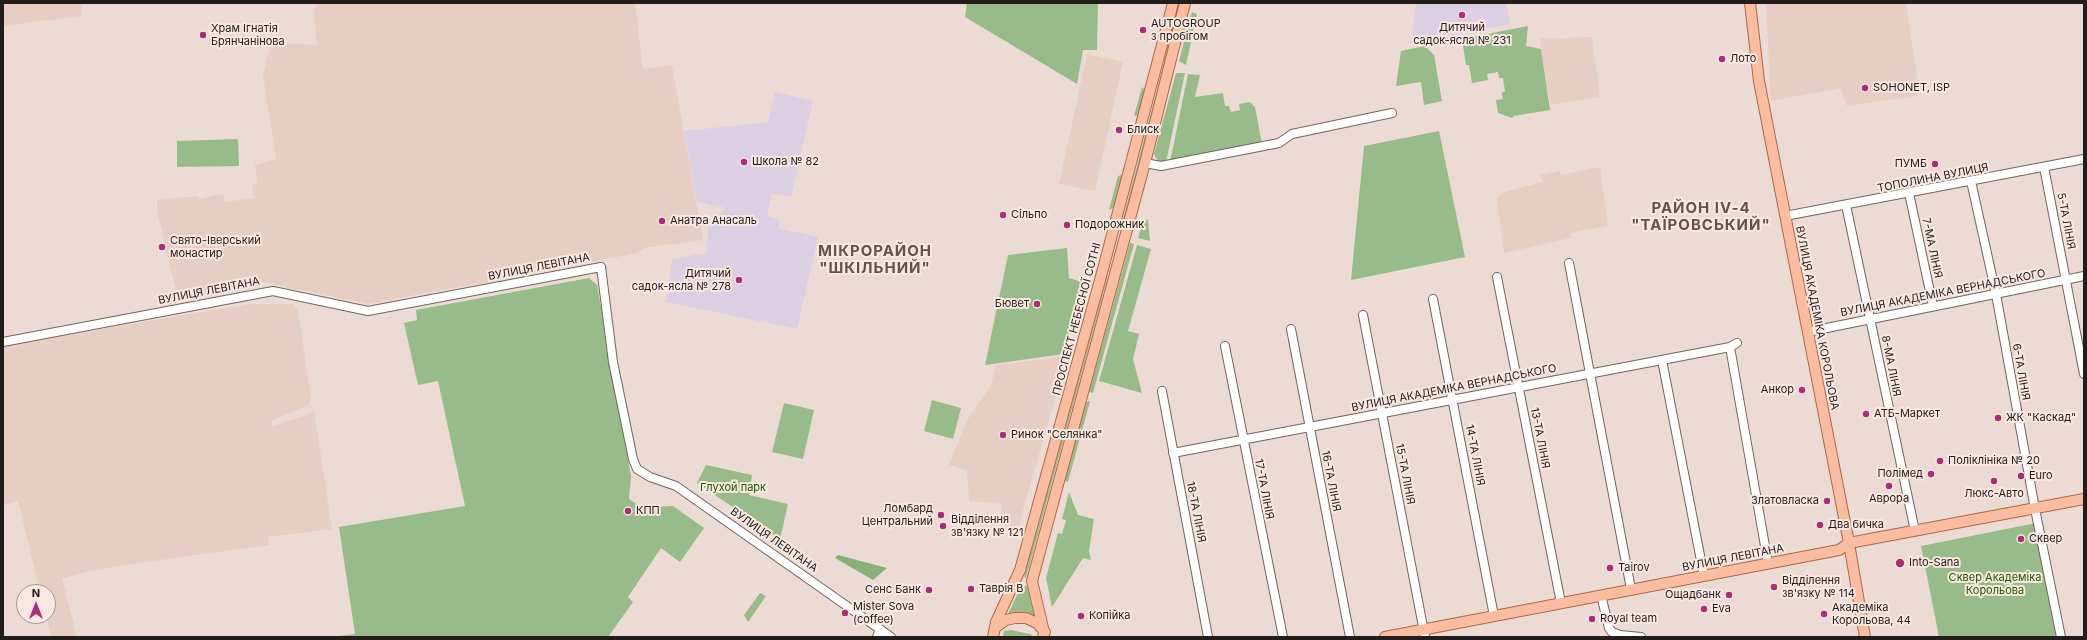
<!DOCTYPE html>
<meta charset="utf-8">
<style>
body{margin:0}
#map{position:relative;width:2087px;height:640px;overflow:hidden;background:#ecdbd4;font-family:Inter,sans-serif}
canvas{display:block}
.frame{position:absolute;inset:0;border:4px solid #221c1a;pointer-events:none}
.north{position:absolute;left:16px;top:584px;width:40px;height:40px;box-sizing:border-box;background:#f9e8e1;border:1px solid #a39691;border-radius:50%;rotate:0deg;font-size:11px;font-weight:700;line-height:16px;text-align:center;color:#221c1a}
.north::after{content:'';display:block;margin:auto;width:14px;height:18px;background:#ab2c7a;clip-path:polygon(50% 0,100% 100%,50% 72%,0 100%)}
</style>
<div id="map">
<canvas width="2087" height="640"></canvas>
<div class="frame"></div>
<div class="north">N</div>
</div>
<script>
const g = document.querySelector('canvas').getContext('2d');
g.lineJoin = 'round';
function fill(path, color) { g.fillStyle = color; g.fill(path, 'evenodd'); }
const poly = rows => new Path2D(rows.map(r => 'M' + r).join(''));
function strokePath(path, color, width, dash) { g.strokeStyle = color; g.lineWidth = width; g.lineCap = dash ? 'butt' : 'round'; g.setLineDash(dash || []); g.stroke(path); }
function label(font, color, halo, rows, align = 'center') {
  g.font = font + ' Inter,sans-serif'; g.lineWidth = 4; g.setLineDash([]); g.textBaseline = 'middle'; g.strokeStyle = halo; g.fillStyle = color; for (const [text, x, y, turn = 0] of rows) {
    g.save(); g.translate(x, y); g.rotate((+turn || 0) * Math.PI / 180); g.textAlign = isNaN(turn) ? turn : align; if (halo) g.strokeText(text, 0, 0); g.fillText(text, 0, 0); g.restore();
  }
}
fill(poly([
 [3,3,82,3,82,16,3,26],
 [317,3,635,3,643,69,672,65,703,240,644,248,638,253,368,304,259,281,178,299,157,211,157,200,198,196,199,199,223,194,225,202,254,198,252,184,257,183,255,165,276,159,263,76,271,43,317,45,314,11],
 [1766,3,1906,3,1919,90,1917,96,1847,106,1840,88,1771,101],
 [1592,37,1600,97,1550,105,1540,39],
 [1087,54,1123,62,1095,191,1059,184],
 [1600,167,1608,226,1571,233,1571,238,1504,253,1497,199,1501,193,1542,182,1540,175,1560,171,1561,175],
 [249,304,293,304,298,310,311,399,308,405,271,421,273,426,307,415,314,410,332,529,268,537,269,545,139,563,91,571,62,578,77,637,51,637,46,616,48,616,48,592,40,592,18,501,3,505,3,346],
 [1067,356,1018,528,1001,523,1002,504,969,501,967,470,949,465,967,420,991,385,996,365]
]), '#e7cec4');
fill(poly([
 [1416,3,1506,3,1510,24,1411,43],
 [775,92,813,101,791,197,772,193,767,216,780,220,778,228,818,237,797,329,666,302,672,259,706,253,709,223,726,208,697,202,684,131,768,122]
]), '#dccfe3');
fill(poly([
 [967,3,1098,3,1097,50,1083,50,1077,84,965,17],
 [1180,3,1182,3,1121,231,1120,230],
 [1192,12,1197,14,1186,65,1179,61],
 [1528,26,1526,46,1541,49,1550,110,1514,116,1512,118,1498,113,1496,100,1503,99,1502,92,1505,92,1503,78,1499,78,1498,72,1487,74,1488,80,1472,83,1469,65,1466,65,1462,39],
 [1425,46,1434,55,1442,101,1424,105,1421,82,1396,86,1401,51],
 [1176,73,1185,73,1166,162,1159,163,1154,154],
 [1188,74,1200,75,1195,97,1223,93,1225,106,1229,106,1231,112,1240,110,1239,104,1250,102,1255,107,1262,144,1170,162],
 [1142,87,1145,90,1138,115,1134,116],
 [1439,131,1465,257,1351,280,1364,146],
 [238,139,239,166,177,167,177,141],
 [1122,175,1114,207,1109,210,1118,176],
 [1144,219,1148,220,1150,241,1138,238],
 [1130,243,1134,244,1093,393,1089,392],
 [1137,245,1151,249,1128,331,1139,334,1133,359,1142,393,1099,381],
 [1067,248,1069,278,1082,282,1064,354,985,365,1008,255],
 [1108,276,1026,578,1024,577,1107,277],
 [589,278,597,285,631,476,629,499,647,511,651,507,673,506,704,528,680,562,661,548,628,597,633,602,608,637,331,637,355,634,339,527,465,506,438,381,418,385,404,323,417,320,416,310],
 [932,400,961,408,953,439,924,431],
 [1090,401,1068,482,1064,480,1086,402],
 [784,403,814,410,803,459,772,452],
 [706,465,752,475,749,495,788,504,780,539,697,483],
 [1069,492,1078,515,1094,519,1089,551,1091,560,1083,558,1052,607,1046,578,1058,533,1062,534,1066,520,1062,519],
 [2036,523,2059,637,1939,637,1921,546],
 [1022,585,1027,586,1035,618,1026,614,1016,613,1007,616],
 [760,593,766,596,748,622,744,615],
 [1011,630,1030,634,1034,637,1003,637,1004,631]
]), '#97bc8a');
fill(poly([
 [838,555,887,568,873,580,835,558]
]), '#86b277');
const minor = poly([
 [1145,163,1161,166,1279,143,1292,134,1392,113],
 [2044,167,2084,374],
 [1971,181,1996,294,2035,509,2061,637],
 [1909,193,1933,306],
 [1846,205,1915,531],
 [1785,216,2084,159],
 [1569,263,1631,589],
 [1497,277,1561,603],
 [1433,299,1494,616],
 [1363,315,1425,637],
 [1291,329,1350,637],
 [1807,332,2084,276],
 [3,342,273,291,368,311,601,267,613,362,633,459,637,469,650,477,676,486,891,637],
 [1225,346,1283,637],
 [1730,347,1768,563],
 [1662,360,1704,576],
 [1162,391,1208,637],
 [1173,453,1730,347,1737,343],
 [1601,595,1609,628,1612,632,1620,635,1641,637],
 [877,637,880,629]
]);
const major = poly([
 [1750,3,1759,81,1849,543,1865,637],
 [995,628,1006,620,1015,618,1026,618,1037,623,1045,632],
 [993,637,996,622,1020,570,1103,269,1173,3],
 [1043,637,1044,632,1032,581,1145,163,1185,3],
 [1385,637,1839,550,1849,543,2084,499]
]);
strokePath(minor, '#73655f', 10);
strokePath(major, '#ae6847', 12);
strokePath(minor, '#fff', 8);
strokePath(major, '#fbbd9f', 10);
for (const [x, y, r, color] of [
 [1462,15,4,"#ab2c7a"],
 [1143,30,4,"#ab2c7a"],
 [203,35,4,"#ab2c7a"],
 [1722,59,4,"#ab2c7a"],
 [1865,88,4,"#ab2c7a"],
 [1119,130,4,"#ab2c7a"],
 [744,162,4,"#ab2c7a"],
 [1935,164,4,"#ab2c7a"],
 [1003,215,4,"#ab2c7a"],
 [662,221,4,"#ab2c7a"],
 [1067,225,4,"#ab2c7a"],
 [162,247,4,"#ab2c7a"],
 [739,280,4,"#ab2c7a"],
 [1037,304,4,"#ab2c7a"],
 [1802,390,4,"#ab2c7a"],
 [1866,414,4,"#ab2c7a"],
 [1998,418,4,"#ab2c7a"],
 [1003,435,4,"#ab2c7a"],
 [1940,461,4,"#ab2c7a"],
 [1931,474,4,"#ab2c7a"],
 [2021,476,4,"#ab2c7a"],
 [1994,481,4,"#ab2c7a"],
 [1889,486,4,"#ab2c7a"],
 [1827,501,4,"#ab2c7a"],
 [628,511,4,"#ab2c7a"],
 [941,515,4,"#ab2c7a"],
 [1820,525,4,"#ab2c7a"],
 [943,526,4,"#ab2c7a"],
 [2021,539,4,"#ab2c7a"],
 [1900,563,5,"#ab2c7a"],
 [1610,568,4,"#ab2c7a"],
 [1774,587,4,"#ab2c7a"],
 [971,589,4,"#ab2c7a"],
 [929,590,4,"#ab2c7a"],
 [1729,595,4,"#ab2c7a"],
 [1704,609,4,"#ab2c7a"],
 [845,613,4,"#ab2c7a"],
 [1824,614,4,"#ab2c7a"],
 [1081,616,4,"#ab2c7a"],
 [1592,619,4,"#ab2c7a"]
]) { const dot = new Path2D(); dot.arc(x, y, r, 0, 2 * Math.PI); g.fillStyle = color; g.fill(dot); strokePath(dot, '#f9e8e1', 1.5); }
label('11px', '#221c1a', '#f9e8e1', [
 ["AUTOGROUP",1151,24],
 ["з пробігом",1151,37],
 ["Дитячий",1462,28,"center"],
 ["садок-ясла № 231",1462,41,"center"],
 ["Храм Ігнатія",211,29],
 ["Брянчанінова",211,42],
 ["Лото",1730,59],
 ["SOHONET, ISP",1873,88],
 ["Блиск",1127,130],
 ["Школа № 82",752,162],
 ["ПУМБ",1927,164,"right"],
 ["Сільпо",1011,215],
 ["Анатра Анасаль",670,221],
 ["Подорожник",1075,225],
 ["Свято-Іверський",170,241],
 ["монастир",170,254],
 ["Дитячий",731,274,"right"],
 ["садок-ясла № 278",731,287,"right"],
 ["Бювет",1029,304,"right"],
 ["Анкор",1794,390,"right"],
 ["АТБ-Маркет",1874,414],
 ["ЖК \"Каскад\"",2006,418],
 ["Ринок \"Селянка\"",1011,435],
 ["Поліклініка № 20",1948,461],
 ["Полімед",1923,474,"right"],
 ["Euro",2029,476],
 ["Люкс-Авто",1994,494,"center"],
 ["Аврора",1889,499,"center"],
 ["Златовласка",1819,501,"right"],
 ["Ломбард",933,509,"right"],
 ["Центральний",933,522,"right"],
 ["КПП",636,511],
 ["Відділення",951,520],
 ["зв'язку № 121",951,533],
 ["Два бичка",1828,525],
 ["Сквер",2029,539],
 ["Into-Sana",1909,563],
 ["Tairov",1618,568],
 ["Відділення",1782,581],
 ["зв'язку № 114",1782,594],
 ["Таврія В",979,589],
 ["Сенс Банк",921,590,"right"],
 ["Ощадбанк",1721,595,"right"],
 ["Mister Sova",853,607],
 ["(coffee)",853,620],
 ["Академіка",1832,608],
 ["Корольова, 44",1832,621],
 ["Eva",1712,609],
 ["Копійка",1089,616],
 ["Royal team",1600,619]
], 'left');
label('11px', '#221c1a', '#f9e8e1', [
 ["ТОПОЛИНА ВУЛИЦЯ",1933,178,-11],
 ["5-ТА ЛІНІЯ",2066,221,79],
 ["7-МА ЛІНІЯ",1932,248,78],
 ["ВУЛИЦЯ ЛЕВІТАНА",539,267,-11],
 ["ВУЛИЦЯ ЛЕВІТАНА",209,291,-11],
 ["ВУЛИЦЯ АКАДЕМІКА ВЕРНАДСЬКОГО",1943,293,-11],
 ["ВУЛИЦЯ АКАДЕМІКА КОРОЛЬОВА",1817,318,79],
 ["ПРОСПЕКТ НЕБЕСНОЇ СОТНІ",1077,319,-75],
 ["8-МА ЛІНІЯ",1891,366,79],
 ["6-ТА ЛІНІЯ",2021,372,80],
 ["ВУЛИЦЯ АКАДЕМІКА ВЕРНАДСЬКОГО",1454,388,-11],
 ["13-ТА ЛІНІЯ",1540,438,79],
 ["14-ТА ЛІНІЯ",1475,455,79],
 ["15-ТА ЛІНІЯ",1405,474,79],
 ["16-ТА ЛІНІЯ",1331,481,79],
 ["17-ТА ЛІНІЯ",1264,489,79],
 ["18-ТА ЛІНІЯ",1196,512,79],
 ["ВУЛИЦЯ ЛЕВІТАНА",774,540,35],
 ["ВУЛИЦЯ ЛЕВІТАНА",1733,558,-11]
]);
label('11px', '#215900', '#f9e8e1', [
 ["Глухой парк",733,488],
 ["Сквер Академіка",1995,578],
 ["Корольова",1995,591]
]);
g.letterSpacing = '1px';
label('bold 15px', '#61534e', '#f9e8e1', [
 ["РАЙОН IV-4",1701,208],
 ["\"ТАЇРОВСЬКИЙ\"",1701,225],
 ["МІКРОРАЙОН",875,251],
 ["\"ШКІЛЬНИЙ\"",875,268]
]);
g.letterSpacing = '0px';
</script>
